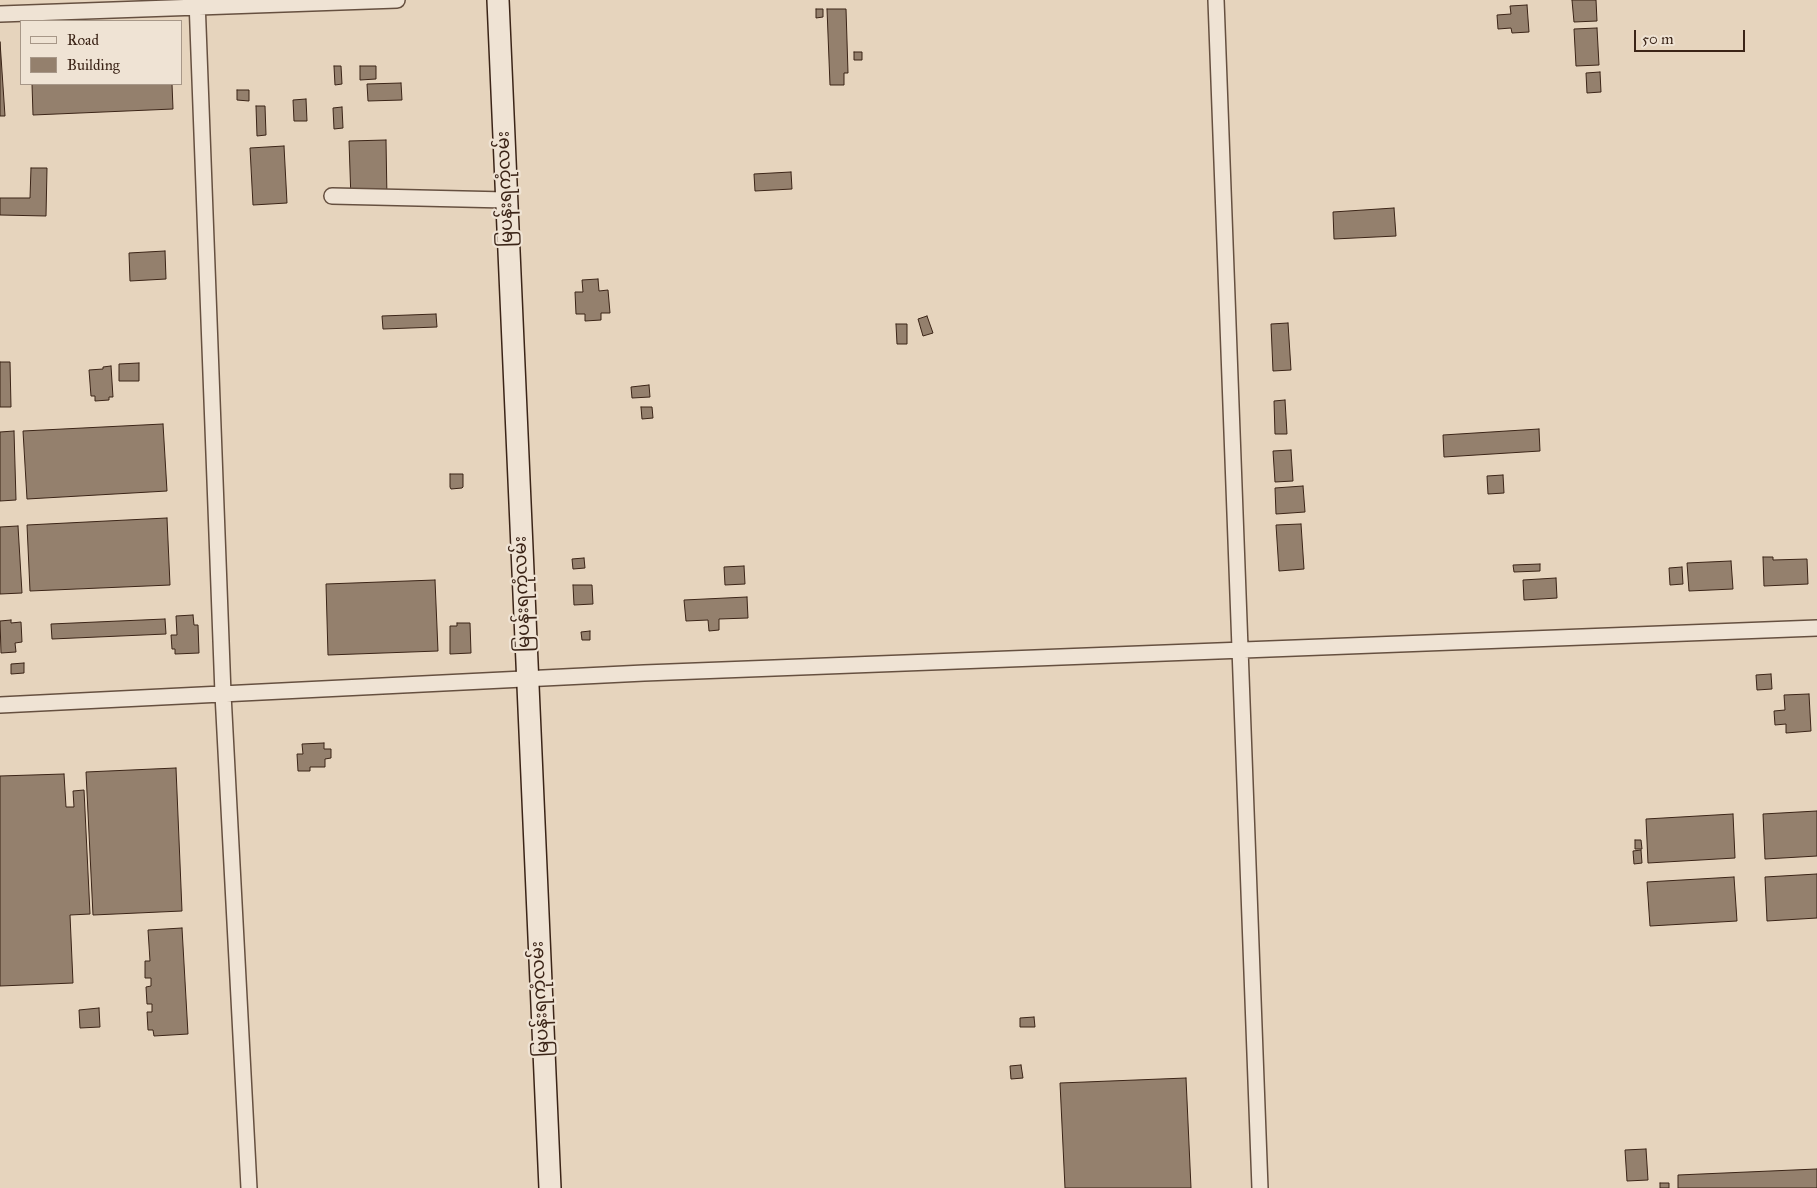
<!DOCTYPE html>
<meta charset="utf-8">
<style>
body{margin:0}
#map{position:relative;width:1817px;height:1188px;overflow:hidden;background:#e6d4bd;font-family:"IM FELL Great Primer",serif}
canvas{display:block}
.legend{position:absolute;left:20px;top:20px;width:162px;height:65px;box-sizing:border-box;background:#efe3d4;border:1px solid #a79788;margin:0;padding:6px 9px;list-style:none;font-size:15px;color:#3b2417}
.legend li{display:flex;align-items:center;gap:10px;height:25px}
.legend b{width:25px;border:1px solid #a79788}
.scale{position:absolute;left:1634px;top:30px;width:111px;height:22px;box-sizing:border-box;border:2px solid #3b2417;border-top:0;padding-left:6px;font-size:15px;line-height:18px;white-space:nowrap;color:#3b2417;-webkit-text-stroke:4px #efe3d4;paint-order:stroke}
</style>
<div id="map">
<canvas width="1817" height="1188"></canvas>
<ul class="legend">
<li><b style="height:6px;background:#efe3d4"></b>Road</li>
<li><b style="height:14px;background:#94806d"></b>Building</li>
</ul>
<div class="scale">50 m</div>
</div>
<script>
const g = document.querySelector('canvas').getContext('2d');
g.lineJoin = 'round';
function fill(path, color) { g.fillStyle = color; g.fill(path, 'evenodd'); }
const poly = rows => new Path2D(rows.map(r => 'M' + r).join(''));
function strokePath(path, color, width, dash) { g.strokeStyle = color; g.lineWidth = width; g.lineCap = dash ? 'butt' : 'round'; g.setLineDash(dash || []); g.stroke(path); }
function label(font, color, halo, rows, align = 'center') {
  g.font = font + ' "IM FELL Great Primer","Noto Sans Myanmar",serif'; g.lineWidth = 4.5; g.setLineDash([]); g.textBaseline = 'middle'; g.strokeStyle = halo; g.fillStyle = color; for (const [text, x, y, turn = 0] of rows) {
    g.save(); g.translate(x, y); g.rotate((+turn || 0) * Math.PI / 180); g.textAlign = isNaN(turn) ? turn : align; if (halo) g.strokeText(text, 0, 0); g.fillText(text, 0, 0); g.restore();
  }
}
const building = poly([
 [1572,0,1596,0,1597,21,1574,22,1572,0],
 [1527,5,1529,32,1512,33,1511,28,1498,29,1497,15,1511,14,1510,6,1527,5],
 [816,9,823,9,823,17,816,18,816,9],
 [827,9,846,9,848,73,844,73,844,85,830,85,827,9],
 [1597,28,1599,65,1576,66,1574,29,1597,28],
 [0,42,5,116,0,116,0,42],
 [854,52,862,52,862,60,854,60,854,52],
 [334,66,341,66,342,84,335,85,334,66],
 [360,66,376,66,376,79,360,80,360,66],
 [1600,72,1601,92,1587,93,1586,73,1600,72],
 [401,83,402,100,368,101,367,84,401,83],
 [32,84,172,84,173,109,33,115,32,84],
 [237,90,249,90,249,101,237,100,237,90],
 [306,99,307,121,294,121,293,100,306,99],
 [256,106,265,106,266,135,257,136,256,106],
 [342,107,343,128,334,129,333,108,342,107],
 [386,140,387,199,351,200,349,141,386,140],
 [284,146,287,203,253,205,250,148,284,146],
 [31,168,47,168,46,216,0,215,0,198,30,198,31,168],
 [791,172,792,189,755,191,754,174,791,172],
 [1394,208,1396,236,1334,239,1333,212,1394,208],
 [165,251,166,279,130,281,129,253,165,251],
 [598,279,599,291,608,290,610,313,601,313,601,320,585,321,585,314,576,314,575,292,583,292,582,280,598,279],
 [436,314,437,327,383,329,382,316,436,314],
 [927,316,933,333,923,336,918,319,927,316],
 [1288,323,1291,370,1273,371,1271,324,1288,323],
 [896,324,907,324,907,344,897,344,896,324],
 [0,362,10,362,11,407,0,407,0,362],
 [139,363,139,381,119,381,119,364,139,363],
 [111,366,113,397,109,397,109,400,95,401,95,396,91,396,89,370,103,369,103,367,111,366],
 [649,385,650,397,632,398,631,387,649,385],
 [1285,400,1287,434,1275,434,1274,401,1285,400],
 [641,407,652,407,653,418,642,419,641,407],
 [163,424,167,491,27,499,23,431,163,424],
 [1539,429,1540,451,1444,457,1443,435,1539,429],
 [14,431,16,500,0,501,0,432,14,431],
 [1291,450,1293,481,1275,482,1273,451,1291,450],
 [450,474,463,474,463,487,462,488,451,489,450,487,450,474],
 [1503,475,1504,493,1488,494,1487,476,1503,475],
 [1303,486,1305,512,1276,514,1275,488,1303,486],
 [167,518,170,585,30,591,27,525,167,518],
 [1301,524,1304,569,1279,571,1276,525,1301,524],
 [18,526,22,593,0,594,0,527,18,526],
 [1763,557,1773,557,1773,560,1807,559,1808,584,1764,586,1763,557],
 [584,558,585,568,573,569,572,559,584,558],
 [1731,561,1733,589,1689,591,1687,563,1731,561],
 [1540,564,1540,571,1514,572,1513,565,1540,564],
 [744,566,745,584,725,585,724,567,744,566],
 [1682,567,1683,584,1670,585,1669,568,1682,567],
 [1556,578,1557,598,1524,600,1523,580,1556,578],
 [435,580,438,651,328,655,326,584,435,580],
 [573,585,592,585,593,604,574,605,573,585],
 [747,597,748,618,719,619,719,630,709,631,708,620,686,621,684,600,747,597],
 [193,615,194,625,198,625,199,653,175,654,175,649,172,649,171,635,177,635,176,616,193,615],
 [165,619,166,634,52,639,51,624,165,619],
 [11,620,11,623,21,622,22,642,15,643,16,652,1,653,0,621,11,620],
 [457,623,470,623,471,653,450,654,450,626,457,626,457,623],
 [590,631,590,640,582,640,581,632,590,631],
 [24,663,24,673,11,674,11,664,24,663],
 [1771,674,1772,689,1757,690,1756,675,1771,674],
 [1809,694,1811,731,1786,733,1786,724,1775,725,1774,711,1785,710,1784,695,1809,694],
 [324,743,324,749,331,749,331,758,325,759,325,767,310,767,310,771,298,771,297,754,303,754,302,744,324,743],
 [176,768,182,911,93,915,86,772,176,768],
 [64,774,66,807,74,807,73,791,84,790,90,914,70,915,73,983,0,986,0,776,64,774],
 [1817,811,1817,856,1765,859,1763,814,1817,811],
 [1733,814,1735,858,1648,863,1646,819,1733,814],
 [1635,840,1641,840,1642,849,1635,849,1635,840],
 [1641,850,1642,863,1634,864,1633,851,1641,850],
 [1817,874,1817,918,1767,921,1765,877,1817,874],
 [1734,877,1737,921,1650,926,1647,882,1734,877],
 [182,928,188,1034,154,1036,153,1030,148,1030,147,1012,152,1012,152,1004,147,1004,146,987,151,986,151,978,145,978,145,961,150,961,148,930,182,928],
 [99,1008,100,1027,80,1028,79,1010,99,1008],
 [1034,1017,1035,1027,1020,1027,1020,1018,1034,1017],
 [1021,1065,1023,1078,1011,1079,1010,1066,1021,1065],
 [1186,1078,1191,1188,1065,1188,1060,1083,1186,1078],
 [1646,1149,1648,1180,1627,1181,1625,1150,1646,1149],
 [1817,1169,1817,1188,1678,1188,1678,1175,1817,1169],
 [1660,1183,1669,1183,1669,1188,1660,1188,1660,1183]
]);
fill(building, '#94806d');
strokePath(building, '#3b2417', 1);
const street = poly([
 [197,0,223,694,249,1188],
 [1216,0,1260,1188],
 [0,14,397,0],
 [332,196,506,200],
 [0,705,644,673,1817,628]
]);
const secondary = poly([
 [498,0,550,1188]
]);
strokePath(street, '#665040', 18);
strokePath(secondary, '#3b2417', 24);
strokePath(street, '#efe3d4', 15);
strokePath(secondary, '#efe3d4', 21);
label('18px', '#3b2417', '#efe3d4', [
 ["မြပန်းရကုံလမ်း",506,189,-92],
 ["မြပန်းရကုံလမ်း",523,594,-92],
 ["မြပန်းရကုံလမ်း",541,999,-93]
]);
</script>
